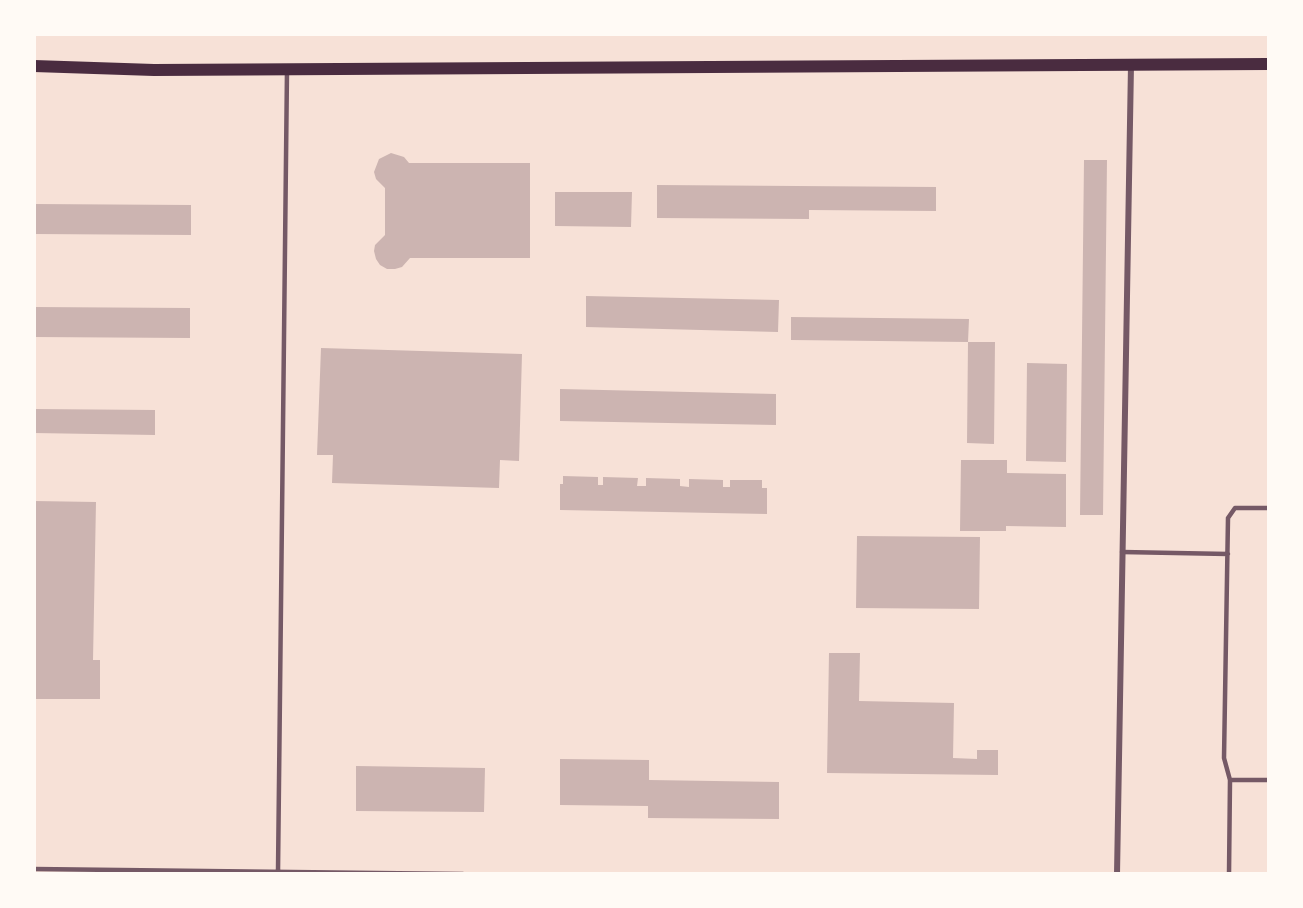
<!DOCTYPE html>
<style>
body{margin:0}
#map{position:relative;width:1303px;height:908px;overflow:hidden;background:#f7e1d7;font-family:Helvetica,sans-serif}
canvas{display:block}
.frame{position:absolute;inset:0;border:36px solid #fffaf5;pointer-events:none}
</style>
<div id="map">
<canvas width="1303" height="908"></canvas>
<div class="frame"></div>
</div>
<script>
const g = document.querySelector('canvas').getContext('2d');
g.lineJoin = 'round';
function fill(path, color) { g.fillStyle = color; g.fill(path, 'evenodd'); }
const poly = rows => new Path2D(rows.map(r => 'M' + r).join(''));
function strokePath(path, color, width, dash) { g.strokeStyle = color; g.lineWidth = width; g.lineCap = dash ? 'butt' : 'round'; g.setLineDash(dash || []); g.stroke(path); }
fill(poly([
 [391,153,404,157,409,163,530,163,530,258,410,258,402,267,395,269,387,269,380,265,376,259,374,251,375,245,385,235,385,188,376,179,374,172,379,159],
 [1084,160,1107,160,1103,515,1080,515],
 [657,185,936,187,936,211,809,210,809,219,657,218],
 [555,192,632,192,631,227,555,226],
 [34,204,191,205,191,235,34,234],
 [586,296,779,300,778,332,586,327],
 [34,307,190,308,190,338,34,337],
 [791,317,969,319,968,342,791,340],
 [968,342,995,342,994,444,967,443],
 [321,348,522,354,519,461,500,460,499,488,332,483,333,455,317,455],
 [1027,363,1067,364,1066,462,1026,461],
 [560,389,776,394,776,425,560,421],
 [34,409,155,410,155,435,34,433],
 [961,460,1007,460,1007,473,1066,474,1066,527,1006,526,1006,531,960,531],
 [563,476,598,477,598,485,603,485,603,477,638,478,637,486,646,486,646,478,680,479,680,486,689,487,689,479,723,480,723,487,730,487,730,480,762,480,762,488,767,488,767,514,560,510,560,484,563,484],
 [34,501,96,502,93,660,100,660,100,699,34,699],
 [857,536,980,537,979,609,856,608],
 [829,653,860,653,859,701,954,703,953,758,977,759,977,750,998,750,998,775,827,773],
 [560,759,649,760,649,780,779,782,779,819,648,818,648,806,560,805],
 [356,766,485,768,484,812,356,811]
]), '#ccb4b1');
strokePath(poly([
 [1122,552,1228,554],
 [1230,780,1268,780],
 [34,869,463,874],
 [278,871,287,70],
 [1229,874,1230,780,1224,758,1228,518,1235,508,1268,508]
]), '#755966', 4.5);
strokePath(poly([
 [1117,874,1131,65]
]), '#755966', 6);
strokePath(poly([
 [34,66,154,70,1268,64]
]), '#4a2c40', 12);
</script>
